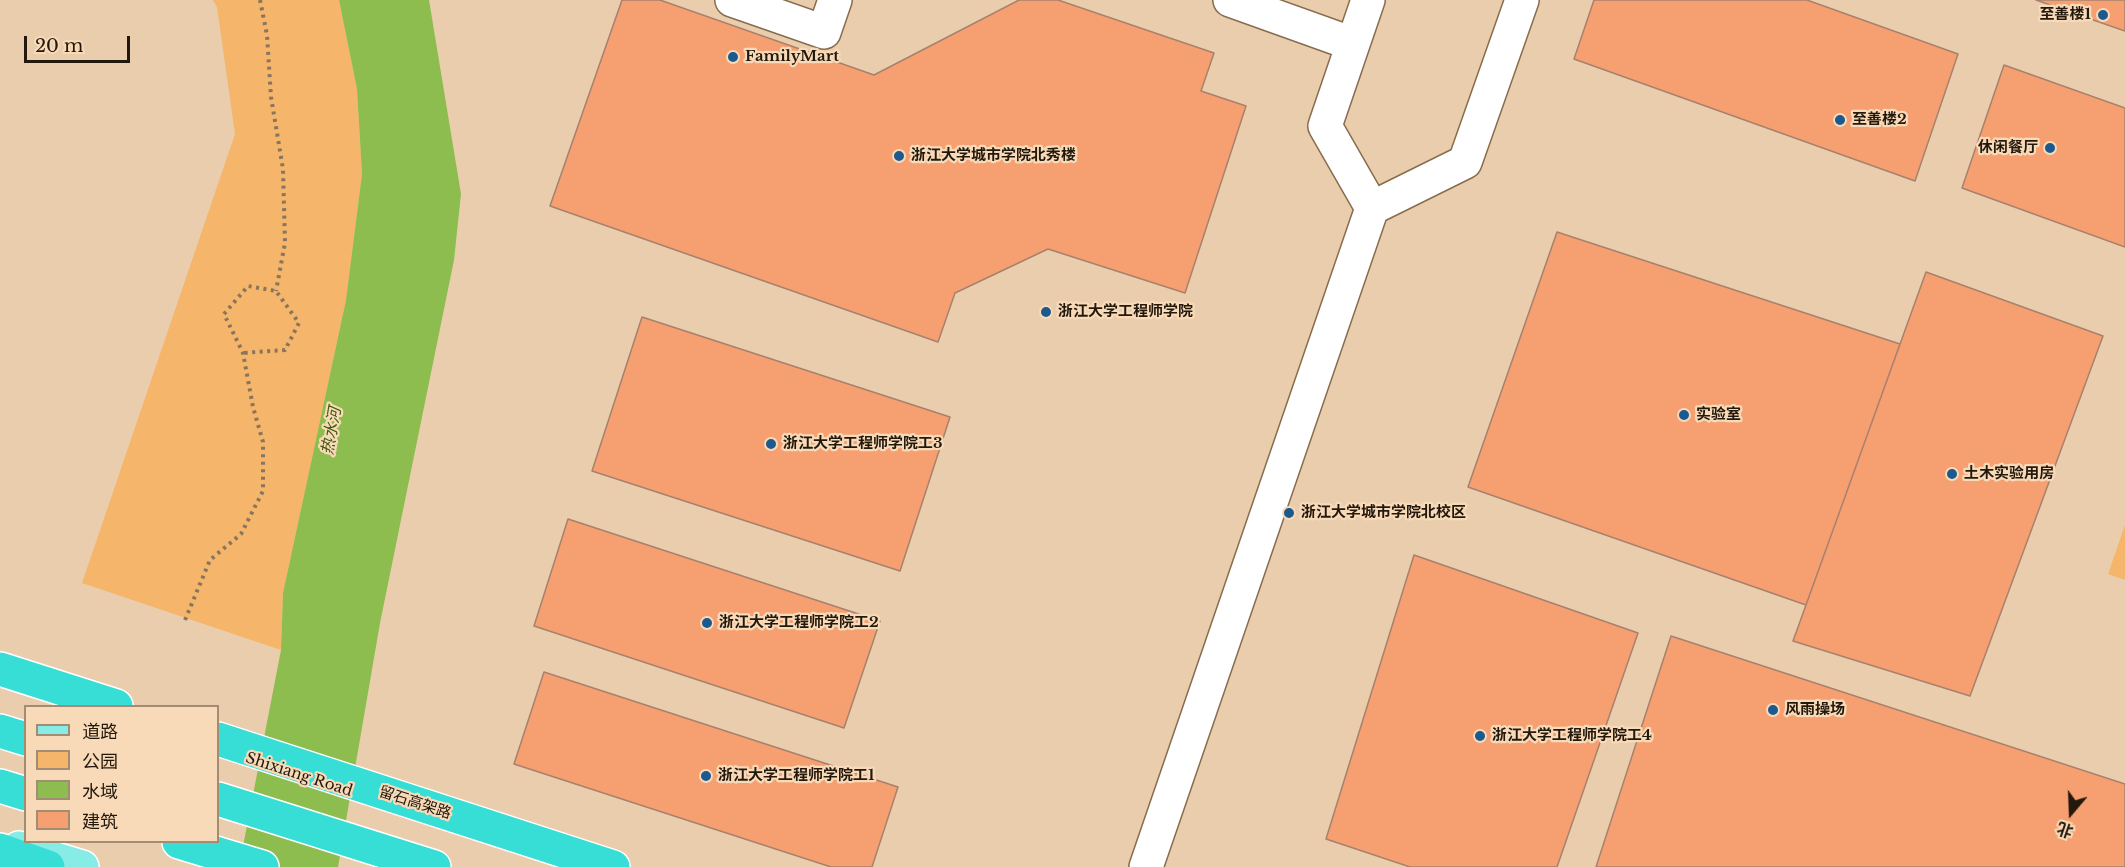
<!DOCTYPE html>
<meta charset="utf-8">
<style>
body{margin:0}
#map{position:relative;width:2125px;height:867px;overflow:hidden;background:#eacdac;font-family:"Libre Baskerville","Noto Sans SC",serif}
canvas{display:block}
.legend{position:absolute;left:24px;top:705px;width:195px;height:138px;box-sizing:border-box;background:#f8dab9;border:2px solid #a38c74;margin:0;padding:8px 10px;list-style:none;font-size:18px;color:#23180c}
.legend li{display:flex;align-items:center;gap:12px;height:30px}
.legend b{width:30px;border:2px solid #a38c74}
.north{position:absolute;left:2041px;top:783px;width:60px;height:60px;-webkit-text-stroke:4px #f8dab9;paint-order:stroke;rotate:199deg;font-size:16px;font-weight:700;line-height:24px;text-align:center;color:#23180c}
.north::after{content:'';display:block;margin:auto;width:21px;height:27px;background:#23180c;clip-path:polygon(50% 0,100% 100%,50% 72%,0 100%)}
.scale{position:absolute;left:24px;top:36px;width:106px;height:27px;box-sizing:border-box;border:3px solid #23180c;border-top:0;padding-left:8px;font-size:18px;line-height:21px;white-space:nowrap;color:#23180c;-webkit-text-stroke:4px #f8dab9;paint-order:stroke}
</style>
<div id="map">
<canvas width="2125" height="867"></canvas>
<ul class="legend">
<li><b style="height:8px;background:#87ebe6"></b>道路</li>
<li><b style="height:16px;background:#f5b56a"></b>公园</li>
<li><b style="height:16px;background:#8dbd4e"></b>水域</li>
<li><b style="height:16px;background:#f6a071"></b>建筑</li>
</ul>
<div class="north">北</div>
<div class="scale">20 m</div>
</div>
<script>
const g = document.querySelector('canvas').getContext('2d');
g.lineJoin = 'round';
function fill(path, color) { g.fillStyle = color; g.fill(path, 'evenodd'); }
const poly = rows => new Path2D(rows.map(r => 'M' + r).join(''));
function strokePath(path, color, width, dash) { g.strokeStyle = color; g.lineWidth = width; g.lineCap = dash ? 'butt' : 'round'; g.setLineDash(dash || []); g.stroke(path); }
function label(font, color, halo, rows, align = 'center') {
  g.font = font + ' "Libre Baskerville","Noto Sans SC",serif'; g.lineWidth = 4.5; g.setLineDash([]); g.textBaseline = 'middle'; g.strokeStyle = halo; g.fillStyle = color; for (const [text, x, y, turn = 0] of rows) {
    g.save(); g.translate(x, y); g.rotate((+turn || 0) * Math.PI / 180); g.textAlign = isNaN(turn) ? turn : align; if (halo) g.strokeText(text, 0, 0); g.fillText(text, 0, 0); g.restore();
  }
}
fill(poly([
 [213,0,339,0,357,89,362,174,346,300,283,593,281,650,82,583,235,134,217,7],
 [2125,525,2125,580,2108,574]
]), '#f5b56a');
fill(poly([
 [339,0,429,0,461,194,454,260,380,623,338,867,239,867,281,650,283,593,346,300,362,174,357,89]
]), '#8dbd4e');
const building = poly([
 [622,0,660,0,874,75,1019,0,1058,0,1214,53,1201,91,1246,106,1185,293,1048,249,955,293,938,342,550,206,622,0],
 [1594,0,1807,0,1958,54,1915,181,1574,59,1594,0],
 [2036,0,2125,0,2125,31,2036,0],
 [2004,65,2125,108,2125,247,1962,188,2004,65],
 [1557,232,1900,344,1806,605,1468,487,1557,232],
 [1926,272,2103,336,1970,696,1793,641,1926,272],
 [642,317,950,417,900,571,592,471,642,317],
 [568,519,880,621,844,728,534,626,568,519],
 [1414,555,1638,633,1557,867,1410,867,1326,839,1414,555],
 [1671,636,2125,784,2125,867,1596,867,1671,636],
 [544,672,898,787,872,867,831,867,514,764,544,672]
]);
fill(building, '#f6a071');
strokePath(building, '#a7816d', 1.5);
const street = poly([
 [732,0,824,32,835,0],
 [1230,0,1353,44],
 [1368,0,1325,126,1372,208],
 [1146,867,1372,208,1465,162,1522,0]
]);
const primary = poly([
 [19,848,82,867]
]);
const highway = poly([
 [0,669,116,706],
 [0,731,26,739],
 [218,739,613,867],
 [0,786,26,794],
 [218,799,434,867],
 [179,842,262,867],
 [0,850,48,867]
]);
strokePath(street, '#876c4e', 36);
strokePath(primary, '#fff', 36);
strokePath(highway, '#fff', 36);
strokePath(poly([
 [260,0,267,35,271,97,283,169,285,243,276,291],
 [185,620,210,560,241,534,263,491,263,442,253,407,243,353,224,314,248,286,276,291,299,323,285,350,243,353]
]), '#89755e', 4, [3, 4.5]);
strokePath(street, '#fff', 33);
strokePath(primary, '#87ebe6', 33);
strokePath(highway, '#37ded5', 33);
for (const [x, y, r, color] of [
 [2103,15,6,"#1b598f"],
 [733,57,6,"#1b598f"],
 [1840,120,6,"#1b598f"],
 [2050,148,6,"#1b598f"],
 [899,156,6,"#1b598f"],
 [1046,312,6,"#1b598f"],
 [1684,415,6,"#1b598f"],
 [771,444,6,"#1b598f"],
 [1952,474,6,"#1b598f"],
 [1289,513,6,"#1b598f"],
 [707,623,6,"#1b598f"],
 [1773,710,6,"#1b598f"],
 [1480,736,6,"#1b598f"],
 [706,776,6,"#1b598f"]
]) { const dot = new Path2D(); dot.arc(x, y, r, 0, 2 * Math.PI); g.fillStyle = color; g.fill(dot); strokePath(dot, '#f8dab9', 2); }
label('bold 15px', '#23180c', '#f8dab9', [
 ["至善楼1",2091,15,"right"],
 ["FamilyMart",745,57],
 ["至善楼2",1852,120],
 ["休闲餐厅",2038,148,"right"],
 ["浙江大学城市学院北秀楼",911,156],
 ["浙江大学工程师学院",1058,312],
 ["实验室",1696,415],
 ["浙江大学工程师学院工3",783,444],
 ["土木实验用房",1964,474],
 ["浙江大学城市学院北校区",1301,513],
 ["浙江大学工程师学院工2",719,623],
 ["风雨操场",1785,710],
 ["浙江大学工程师学院工4",1492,736],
 ["浙江大学工程师学院工1",718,776]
], 'left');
label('15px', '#23180c', '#f8dab9', [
 ["Shixiang Road",299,775,18],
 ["留石高架路",415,803,18]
]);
label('italic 16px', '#3d5b0b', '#f8dab9', [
 ["热水河",332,431,-80]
]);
</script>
